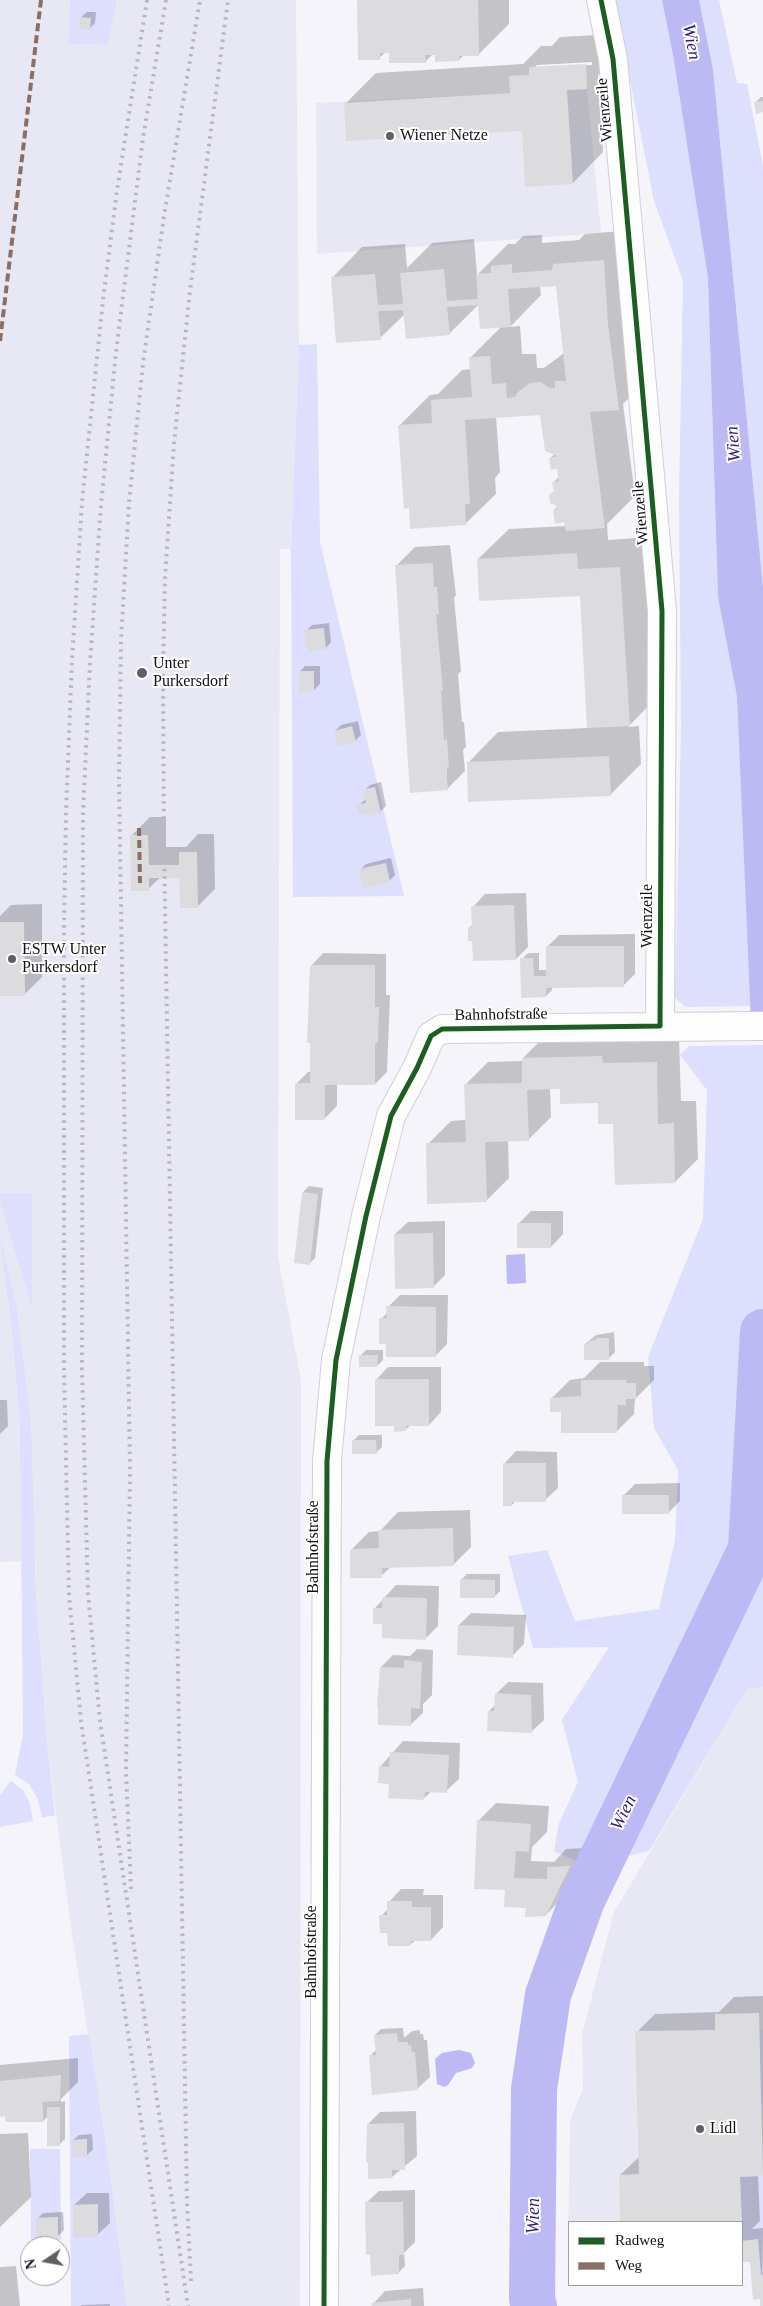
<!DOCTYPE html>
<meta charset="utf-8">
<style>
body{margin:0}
#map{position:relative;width:763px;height:2306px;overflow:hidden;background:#f4f4fa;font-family:Georgia,serif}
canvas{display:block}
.legend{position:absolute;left:568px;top:2221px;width:175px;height:65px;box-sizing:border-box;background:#fff;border:1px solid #9f9fa1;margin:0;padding:6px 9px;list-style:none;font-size:15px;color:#101013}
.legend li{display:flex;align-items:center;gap:10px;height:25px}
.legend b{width:25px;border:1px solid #9f9fa1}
.north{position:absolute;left:20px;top:2236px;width:50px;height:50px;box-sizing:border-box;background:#fff;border:1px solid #9f9fa1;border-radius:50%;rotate:258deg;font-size:14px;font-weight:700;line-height:20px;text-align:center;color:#101013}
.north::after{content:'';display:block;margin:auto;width:18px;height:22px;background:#606064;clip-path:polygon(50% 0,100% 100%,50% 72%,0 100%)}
</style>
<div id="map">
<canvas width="763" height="2306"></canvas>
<ul class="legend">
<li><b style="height:6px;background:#1b5e20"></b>Radweg</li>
<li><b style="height:6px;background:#8d6e63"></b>Weg</li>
</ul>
<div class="north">N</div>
</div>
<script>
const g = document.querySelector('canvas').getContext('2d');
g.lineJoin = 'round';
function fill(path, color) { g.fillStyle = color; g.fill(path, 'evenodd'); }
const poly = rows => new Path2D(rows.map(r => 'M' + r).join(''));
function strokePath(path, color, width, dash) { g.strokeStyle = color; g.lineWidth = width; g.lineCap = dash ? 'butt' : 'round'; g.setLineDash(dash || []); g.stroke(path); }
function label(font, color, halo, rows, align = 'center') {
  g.font = font + ' Georgia,serif'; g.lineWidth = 4; g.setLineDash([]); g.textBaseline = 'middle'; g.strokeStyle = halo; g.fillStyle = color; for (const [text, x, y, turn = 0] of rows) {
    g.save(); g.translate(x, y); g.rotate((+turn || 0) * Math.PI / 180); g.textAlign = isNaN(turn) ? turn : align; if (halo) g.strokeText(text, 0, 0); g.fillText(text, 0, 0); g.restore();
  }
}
fill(poly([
 [0,0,70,0,68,44,108,45,117,0,296,0,299,345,291,549,280,549,278,1257,301,1380,300,2306,127,2306,108,2158,71,1928,48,1753,36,1594,36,1561,0,1562],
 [587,89,601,233,317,254,316,103],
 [763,1672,763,2275,761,2275,758,2240,742,2241,742,2222,569,2222,568,2242,570,2121,583,2088,582,2034,614,1912,747,1689]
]), '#e8e8f4');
fill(poly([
 [70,0,117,0,108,45,68,44],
 [614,0,662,0,673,55,708,278,718,597,737,697,751,1006,686,1007,675,998,681,726,679,498,683,281,654,201],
 [699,0,719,0,737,83,747,84,763,166,763,587,713,69],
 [317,344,320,542,404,896,293,897,291,549,299,345],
 [763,1045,763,1687,747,1689,649,1851,586,1866,554,1851,559,1823,578,1782,562,1720,609,1647,533,1648,508,1556,547,1550,575,1621,659,1609,675,1540,678,1470,654,1428,648,1357,703,1219,707,1090,680,1055,689,1046],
 [0,1193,32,1193,32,1307,0,1202],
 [0,1238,16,1304,31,1423,36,1594,48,1753,55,1815,42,1818,38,1800,29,1784,15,1775,23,1734,20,1426,13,1337],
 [11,1781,23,1790,30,1804,33,1821,0,1827,0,1795],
 [759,2029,763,2029,763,2171],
 [89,2034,108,2158,127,2306,71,2306,69,2036],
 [30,2149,60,2149,61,2240,31,2240],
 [763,2176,763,2275,761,2275,758,2239,742,2241,740,2177]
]), '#dedefd');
fill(poly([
 [662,0,699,0,713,69,763,587,763,1022,751,1022,737,697,718,597,708,278,673,55],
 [525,1254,526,1283,507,1284,506,1255],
 [459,2050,471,2053,475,2063,472,2068,456,2073,448,2085,444,2087,437,2084,435,2059,442,2053]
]), '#bcb9f4');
fill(poly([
 [358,0,509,0,509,24,478,55,464,55,459,60,433,54,425,62,390,52,386,52,379,58],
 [87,12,96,12,95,23,89,29,81,17],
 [616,34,617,57,598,75,603,152,573,183,523,130,345,104,376,73,523,64,541,46,552,46,560,37],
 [592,62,592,65,534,68,537,65],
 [761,97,763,97,763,111,755,103],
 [634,230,649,378,623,404,635,496,607,524,608,540,650,537,660,694,628,727,639,726,641,764,610,795,468,763,498,732,588,728,581,594,478,559,509,529,566,526,565,521,554,510,559,505,553,483,560,476,558,468,550,458,555,454,541,413,496,417,500,472,495,478,496,494,465,524,410,507,400,425,430,395,438,394,462,370,471,369,470,358,502,326,479,304,449,334,405,314,380,338,332,278,362,247,405,244,407,268,432,243,474,239,477,275,508,244,515,244,523,236,542,235,542,243,579,240,585,234],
 [557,285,564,353,544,368,537,368,536,354,522,354,520,326,510,327,541,295,540,286],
 [450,545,456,595,454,598,461,671,458,674,462,722,464,722,466,747,463,750,465,771,447,789,397,565,415,547],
 [446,760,447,774,445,774],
 [329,623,331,642,326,648,306,631,312,625],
 [305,666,320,666,320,684,314,690,299,672],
 [358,721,361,735,355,741,335,731,341,725],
 [381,782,386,806,380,812,358,806,366,799,364,791,370,785],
 [150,817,166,817,166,847,186,847,198,834,214,834,215,889,197,907,181,877,161,877,148,889,132,835],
 [391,858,395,875,389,881,360,870,366,864],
 [526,893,528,947,516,959,473,940,469,928,473,924,473,907,485,894],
 [42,904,42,977,24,995,0,995,0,916,11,905],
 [635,934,635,974,623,986,552,987,552,990,546,996,522,959,528,953,539,953,539,970,547,970,547,947,559,935],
 [323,953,386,954,386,995,390,995,387,1072,375,1084,337,1084,337,1106,325,1118,296,1084,308,1072,311,1072,311,966],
 [546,1035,679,1039,681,1101,696,1101,698,1159,675,1182,615,1123,599,1102,561,1088,550,1088,551,1117,528,1140,508,1140,509,1178,486,1201,428,1144,451,1121,466,1120,465,1085,488,1062,523,1061,523,1058],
 [309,1186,323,1188,315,1258,309,1264,303,1192],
 [531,1211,563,1211,563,1234,551,1247,518,1224],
 [445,1221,445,1275,433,1287,395,1234,408,1222],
 [400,1295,448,1295,447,1344,435,1356,388,1343,381,1319,388,1312,388,1307],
 [614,1332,615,1352,609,1358,585,1344,596,1335],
 [366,1350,383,1350,383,1360,377,1366,360,1356],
 [600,1362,644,1362,644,1366,654,1366,654,1380,635,1399,634,1414,616,1432,562,1411,552,1398,570,1380,584,1378],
 [388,1367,441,1367,441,1412,429,1425,411,1425,405,1430,395,1425,376,1380],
 [0,1400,7,1400,8,1426,0,1434],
 [359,1435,382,1435,382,1447,376,1453,353,1441],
 [516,1451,557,1452,558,1488,545,1500,516,1500,512,1505,504,1464],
 [680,1483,680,1501,668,1513,623,1496,635,1484],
 [470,1510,471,1547,453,1565,391,1567,381,1576,351,1550,369,1532,380,1531,398,1512],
 [467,1574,500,1574,500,1591,494,1597,461,1580],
 [396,1585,439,1586,438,1626,426,1638,383,1623,375,1608],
 [471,1613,526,1615,524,1644,512,1656,459,1625],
 [417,1649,433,1650,432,1695,423,1704,423,1713,410,1725,381,1667,393,1655,410,1656],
 [508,1682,543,1683,544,1720,531,1732,489,1711,495,1705,496,1694],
 [403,1741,460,1743,459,1779,446,1791,432,1791,424,1798,390,1782,380,1767],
 [496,1803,549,1806,547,1832,532,1847,531,1861,554,1862,566,1849,586,1848,558,1902,546,1915,527,1907,506,1891,478,1821],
 [401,1889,424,1889,423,1895,443,1895,443,1927,431,1940,416,1940,411,1944,389,1931,381,1916,389,1908,389,1902],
 [763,1996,763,2175,758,2175,760,2221,752,2229,763,2228,762,2306,751,2260,742,2261,742,2222,640,2222,620,2175,639,2157,637,2032,655,2014,719,2012,734,1997],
 [403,2028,404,2038,412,2031,420,2030,420,2034,423,2034,424,2040,427,2040,430,2077,417,2089,370,2056,377,2049,375,2035,381,2029],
 [78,2058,78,2082,61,2099,61,2102,65,2101,65,2139,59,2145,49,2115,43,2121,0,2115,0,2065],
 [416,2111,417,2156,392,2177,368,2124,380,2112],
 [28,2133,31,2197,0,2227,0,2134],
 [92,2134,93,2149,87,2155,73,2140,79,2135],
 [415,2190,415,2242,404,2253,405,2266,399,2272,366,2203,379,2191],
 [87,2193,109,2193,110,2223,97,2235,74,2205],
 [63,2212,64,2230,58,2236,37,2219,43,2213],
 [16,2266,20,2306,0,2306,0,2267],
 [423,2288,424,2306,373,2306,373,2304,385,2291],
 [110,2304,110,2306,80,2306,82,2305]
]), '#0003');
strokePath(poly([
 [534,2306,532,2299,534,2089,548,1995,582,1900,751,1549,763,1332]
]), '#bcb9f4', 46);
fill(poly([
 [357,0,478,0,479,56,459,56,459,61,435,62,435,55,425,55,426,63,389,63,389,53,380,53,380,60,358,60],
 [80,17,91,18,90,30,79,29],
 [586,64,587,89,567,90,573,184,525,187,522,131,346,141,344,103,510,93,509,76,529,75,529,67],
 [763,101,763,112,756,114,754,102],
 [604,260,608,324,619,410,590,412,605,528,566,531,564,522,555,524,553,510,557,509,557,506,550,503,549,495,554,491,552,482,559,481,557,469,551,470,549,458,557,456,545,451,540,415,465,420,470,504,465,504,466,525,410,529,409,508,404,509,398,425,432,423,431,400,472,397,469,357,490,356,492,384,506,383,507,398,515,397,518,392,530,383,541,382,550,388,555,388,555,381,566,381,556,286,508,289,511,327,480,329,478,305,447,307,450,335,406,339,403,310,378,311,381,340,336,343,331,277,375,274,378,305,403,304,400,273,444,269,447,301,478,299,476,274,491,273,491,266,512,264,512,273,552,270,553,264],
 [577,553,578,569,620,567,630,726,587,728,580,596,479,601,477,559],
 [433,563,434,587,437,587,439,615,436,614,443,691,441,691,444,740,447,739,449,767,446,767,448,790,410,793,395,565],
 [324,628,326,649,307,651,304,630],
 [298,671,314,671,314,691,298,692],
 [352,726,356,742,337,746,334,731],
 [609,756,611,796,468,802,467,762],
 [375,787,381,813,368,816,367,813,359,815,356,805,366,803,362,790],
 [130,835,148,835,149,865,179,865,179,852,197,852,198,908,180,908,179,878,149,878,149,891,131,891],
 [386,863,390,882,363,889,359,869],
 [514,905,516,960,473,961,472,941,468,941,468,927,472,927,471,906],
 [0,922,24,922,25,996,0,996],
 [546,946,624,946,624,987,546,988,546,997,521,998,520,958,533,958,534,976,546,976],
 [310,965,375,965,375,1007,379,1007,378,1043,375,1043,375,1085,325,1085,325,1120,295,1120,295,1083,310,1083,310,1043,307,1043],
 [602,1056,603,1063,657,1062,658,1124,674,1123,675,1183,615,1185,613,1124,598,1124,598,1103,560,1104,560,1089,527,1090,529,1141,485,1142,487,1202,427,1204,426,1143,466,1142,464,1084,522,1083,522,1058],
 [302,1192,318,1194,310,1265,294,1263],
 [517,1223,551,1223,551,1248,517,1248],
 [433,1233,434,1288,395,1289,394,1234],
 [386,1306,436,1307,436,1357,386,1357,386,1344,379,1344,379,1318,387,1318],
 [596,1338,609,1338,609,1360,584,1360,584,1344,589,1343,589,1341,596,1340],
 [359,1355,378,1355,377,1367,359,1367],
 [375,1379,429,1379,429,1426,406,1426,406,1431,394,1432,394,1426,375,1426],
 [581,1380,627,1380,626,1383,636,1383,636,1399,626,1399,626,1405,618,1405,617,1433,561,1433,561,1412,550,1412,550,1398,581,1396],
 [352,1440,376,1440,377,1454,352,1454],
 [503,1463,546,1463,546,1502,512,1502,512,1506,503,1506],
 [622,1495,669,1495,669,1514,622,1514],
 [453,1528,454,1566,382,1568,382,1578,350,1578,350,1549,379,1548,378,1530],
 [460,1579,495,1580,495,1598,460,1598],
 [382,1597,427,1598,426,1640,382,1638,382,1624,373,1624,373,1608,382,1608],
 [458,1625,514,1627,513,1658,457,1655],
 [404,1660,422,1662,420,1709,411,1708,411,1726,378,1725,378,1707,377,1707,380,1667,404,1668],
 [495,1693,531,1695,532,1733,487,1731,488,1711,494,1711],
 [390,1752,449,1755,447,1793,425,1792,424,1800,388,1798,389,1784,378,1783,379,1766,389,1767],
 [477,1820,531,1824,529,1852,516,1851,514,1878,547,1879,547,1867,570,1866,546,1916,525,1917,526,1908,504,1907,505,1890,474,1889],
 [387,1901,412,1901,412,1907,431,1907,431,1941,411,1941,411,1946,388,1946,387,1933,380,1933,379,1915,387,1915],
 [759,2013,763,2176,740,2177,742,2222,620,2222,619,2175,639,2174,635,2031,715,2030,715,2014],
 [397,2033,398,2042,408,2042,408,2046,411,2045,412,2052,415,2052,418,2090,372,2095,369,2055,376,2055,374,2035],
 [61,2075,60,2101,43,2102,43,2122,5,2122,5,2116,0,2117,0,2081],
 [47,2107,60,2107,60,2146,47,2146],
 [404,2123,405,2170,392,2170,392,2178,368,2179,368,2163,366,2163,367,2124],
 [87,2139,87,2157,73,2157,72,2140],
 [365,2202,403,2202,404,2255,399,2255,399,2274,371,2276,370,2255,366,2255],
 [98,2204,98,2237,73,2237,73,2205],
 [58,2217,58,2238,36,2238,36,2218],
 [758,2239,761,2275,763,2275,763,2306,760,2306,760,2299,753,2300,750,2262,742,2262,742,2241],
 [411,2299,411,2306,372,2306,371,2303]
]), '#dcdcdf');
const minor = poly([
 [601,0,613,59,662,611,660,1026],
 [324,2306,327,1461,336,1360,366,1216,391,1116,417,1068,431,1036,442,1029,763,1026]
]);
strokePath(minor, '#cfcfd4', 30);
strokePath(minor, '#fdfdfe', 28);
strokePath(poly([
 [147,0,117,190,103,300,82,502,72,660,66,813,64,923,64,1370,69,1595,81,1721,169,2306],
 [166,0,143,138,116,352,101,505,90,663,83,813,82,1370,88,1593,100,1721,188,2306],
 [131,1889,126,1770,130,1471,119,779,121,640,129,503,143,363,164,216,200,0],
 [191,2281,187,2203,164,847,163,673,165,578,174,443,190,291,228,0]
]), '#b8b8b9', 4, [2.5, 5]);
strokePath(poly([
 [0,341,41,0],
 [139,828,140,883]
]), '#8d6e63', 4, [8, 4]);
strokePath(poly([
 [324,2306,327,1461,336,1360,366,1216,391,1116,417,1068,431,1036,442,1029,660,1026,662,611,613,59,601,0]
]), '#1b5e20', 5);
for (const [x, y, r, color] of [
 [390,136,5,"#606064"],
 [142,673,6,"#606064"],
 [12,959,5,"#606064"],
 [700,2129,5,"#606064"]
]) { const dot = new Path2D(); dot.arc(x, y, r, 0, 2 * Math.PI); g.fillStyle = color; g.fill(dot); strokePath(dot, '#fff', 2); }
label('16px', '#101013', '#fff', [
 ["Wienzeile",605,110,-95],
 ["Wienzeile",641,513,-95],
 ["Wienzeile",648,916,-90],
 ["Bahnhofstraße",501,1015,-1],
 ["Bahnhofstraße",314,1547,-90],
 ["Bahnhofstraße",312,1952,-90]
]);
label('16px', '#101013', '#fff', [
 ["Wiener Netze",400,136],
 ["Unter",153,664],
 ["Purkersdorf",153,682],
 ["ESTW Unter",22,950],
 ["Purkersdorf",22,968],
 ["Lidl",710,2129]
], 'left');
label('italic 18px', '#301a77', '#fff', [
 ["Wien",691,42,79],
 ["Wien",734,444,-95],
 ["Wien",624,1813,-64],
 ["Wien",534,2216,-90]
]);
</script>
